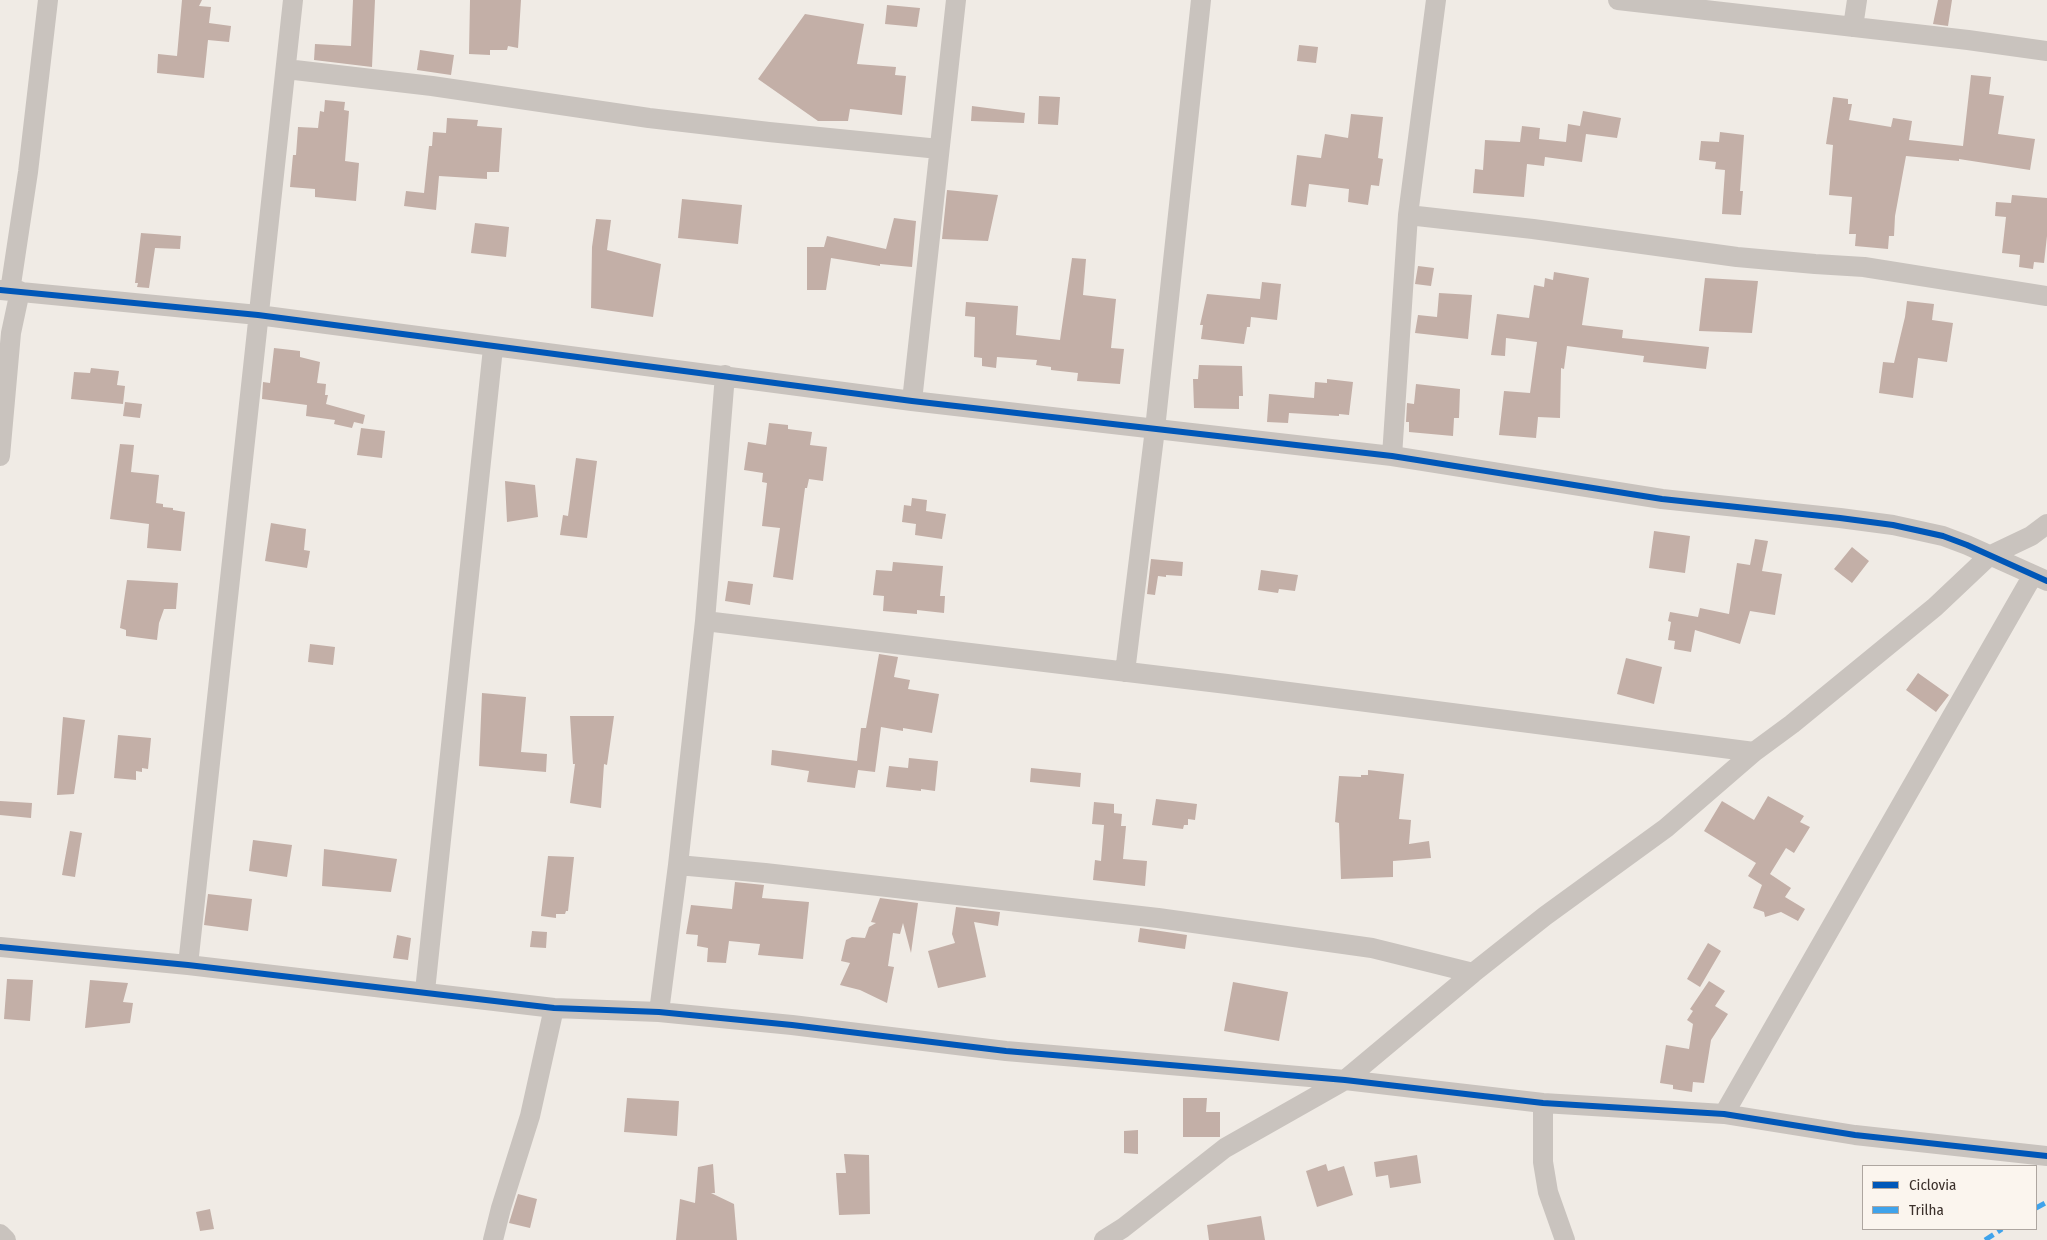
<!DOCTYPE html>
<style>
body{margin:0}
#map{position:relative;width:2047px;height:1240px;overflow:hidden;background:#f0ebe5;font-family:"Fira Sans Condensed",sans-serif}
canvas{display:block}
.legend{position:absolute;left:1862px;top:1165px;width:175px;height:65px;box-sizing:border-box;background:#fbf5ee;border:1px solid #aea6a0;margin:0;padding:6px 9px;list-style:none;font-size:15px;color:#3b302b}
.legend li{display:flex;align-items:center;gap:10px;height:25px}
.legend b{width:25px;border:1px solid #aea6a0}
</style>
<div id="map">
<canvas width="2047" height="1240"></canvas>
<ul class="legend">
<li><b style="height:6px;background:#0057b8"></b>Ciclovia</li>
<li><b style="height:6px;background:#3fa3eb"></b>Trilha</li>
</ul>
</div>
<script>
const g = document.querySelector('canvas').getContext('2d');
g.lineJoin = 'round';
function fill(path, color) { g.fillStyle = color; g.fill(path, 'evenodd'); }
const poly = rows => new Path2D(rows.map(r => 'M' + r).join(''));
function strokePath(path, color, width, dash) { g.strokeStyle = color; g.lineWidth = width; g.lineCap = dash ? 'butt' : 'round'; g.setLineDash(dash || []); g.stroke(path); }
fill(poly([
 [182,0,202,0,199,6,211,7,209,23,231,26,229,42,208,40,204,78,157,73,158,54,177,56],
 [353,0,375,0,372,67,314,60,315,44,351,46],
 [470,0,521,0,518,48,508,46,507,50,490,50,490,55,469,54],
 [1938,0,1952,0,1948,26,1933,24],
 [887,5,920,8,917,27,885,24],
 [805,14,864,24,857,64,896,67,895,75,906,76,902,115,850,109,848,121,818,121,758,79],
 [1299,45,1318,47,1316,63,1297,61],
 [420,50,454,55,451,75,417,70],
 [1971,75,1991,77,1989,94,2004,96,1998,134,2035,139,2030,170,1959,159,1959,161,1906,156,1895,216,1894,236,1889,236,1888,249,1855,246,1856,234,1849,234,1852,197,1829,195,1833,145,1826,144,1833,97,1848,99,1848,104,1852,104,1849,120,1891,127,1893,118,1912,121,1909,140,1963,146],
 [1039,96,1060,97,1058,125,1038,124],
 [325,100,345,102,344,110,349,111,345,161,359,163,356,201,315,197,315,189,290,187,293,155,296,155,298,127,318,128,320,111,324,112],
 [972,106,1025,113,1024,123,971,121],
 [1583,111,1621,118,1617,138,1586,134,1582,162,1545,157,1544,166,1527,164,1524,197,1473,193,1475,169,1483,170,1485,140,1520,142,1522,126,1540,128,1539,139,1566,142,1568,124,1580,126],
 [1351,114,1383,117,1378,158,1383,159,1379,186,1371,185,1368,205,1348,202,1349,189,1309,184,1306,207,1291,205,1297,155,1321,158,1325,134,1348,138],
 [447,118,478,120,477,126,502,128,499,172,487,172,487,179,439,176,436,210,404,206,406,191,424,193,429,146,432,146,433,132,446,133],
 [1720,132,1744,135,1740,191,1743,191,1741,215,1722,214,1725,170,1715,169,1716,162,1699,160,1701,141,1719,142],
 [947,190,998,195,988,241,942,239],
 [2012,195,2047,198,2047,236,2044,263,2034,262,2033,269,2019,267,2020,255,2002,253,2006,217,1995,216,1996,202,2011,203],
 [682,199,742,205,738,244,678,238],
 [894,218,916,221,912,267,880,264,880,266,831,258,826,290,807,290,807,247,824,247,827,236,886,249],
 [596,219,611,220,607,250,661,264,653,317,591,308,592,247],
 [475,223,509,227,506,257,471,253],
 [141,233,181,236,180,249,155,248,149,288,137,287,138,283,135,283],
 [1072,258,1086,259,1083,295,1116,299,1111,348,1124,349,1120,384,1077,381,1078,373,1051,370,1051,367,1036,365,1037,360,997,357,996,368,982,366,982,358,974,357,975,317,965,316,966,302,1018,306,1016,335,1060,340],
 [1418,266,1434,268,1431,286,1415,284],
 [1554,272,1589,278,1582,325,1623,330,1622,338,1709,347,1706,369,1643,362,1644,356,1567,346,1564,369,1561,368,1560,418,1538,417,1536,438,1499,435,1504,391,1530,393,1537,342,1506,338,1505,356,1491,355,1497,314,1529,318,1534,285,1544,287,1545,278,1553,280],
 [1705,278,1758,281,1752,333,1699,331],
 [1262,282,1281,284,1277,320,1251,317,1250,327,1247,327,1244,344,1201,339,1203,325,1200,325,1207,294,1260,299],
 [1439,293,1472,295,1468,339,1415,333,1418,315,1437,317],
 [1907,301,1934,304,1932,320,1953,323,1947,362,1918,358,1913,398,1879,393,1883,362,1894,363,1905,317],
 [274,348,300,351,300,357,320,362,317,383,326,384,325,395,328,395,326,404,365,415,363,424,354,422,352,428,334,424,335,420,306,416,307,405,262,399,263,382,270,383],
 [1199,365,1242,366,1243,396,1239,396,1239,409,1194,408,1193,379,1198,379],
 [91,368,119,371,117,385,125,386,123,404,71,399,74,372,90,373],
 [1327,379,1353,382,1349,415,1339,414,1339,416,1289,413,1288,423,1267,422,1269,394,1314,398,1315,382,1327,383],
 [1416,384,1460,389,1459,418,1454,418,1453,436,1409,432,1409,422,1406,422,1407,403,1414,404],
 [125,402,142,404,140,418,123,416],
 [769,423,788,425,788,429,812,432,810,445,827,447,823,481,809,479,807,488,805,488,793,580,773,577,780,528,762,526,767,483,762,482,763,473,744,470,748,442,766,445],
 [361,428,385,431,382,458,357,455],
 [120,444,134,445,131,472,159,475,156,503,163,504,163,507,173,508,173,510,185,512,181,551,147,548,149,524,110,519],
 [576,458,597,461,587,538,560,535,563,515,568,516],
 [505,481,535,485,538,517,507,522],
 [912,498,927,500,926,511,946,514,942,539,915,535,916,524,902,522,904,505,911,506],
 [271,523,306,529,304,550,310,551,307,568,265,561],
 [1654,531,1690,536,1685,573,1649,568],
 [1755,539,1768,541,1762,571,1782,574,1775,615,1750,611,1740,644,1695,630,1691,652,1674,649,1675,641,1668,640,1671,622,1668,621,1670,612,1698,617,1700,608,1729,614,1737,563,1750,565],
 [1852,547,1869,561,1852,583,1834,569],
 [1151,559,1183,562,1182,576,1166,575,1166,577,1158,576,1155,595,1147,594],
 [893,562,943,566,940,596,945,596,944,613,917,610,917,614,883,611,884,596,873,595,876,570,892,571],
 [1261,570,1298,575,1295,591,1279,589,1278,593,1258,590],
 [127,580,178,583,176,609,164,609,159,623,157,640,126,636,126,630,120,628],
 [728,581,753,584,750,605,725,601],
 [310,644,335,647,333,665,308,662],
 [879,654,898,657,894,677,910,680,908,689,939,694,932,733,903,728,903,731,881,727,875,772,858,770,855,788,807,782,809,771,771,765,772,750,857,761,861,728,866,728],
 [1626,658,1662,667,1654,704,1617,694],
 [1918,673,1949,695,1936,712,1906,690],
 [482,693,526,697,521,752,547,754,546,772,479,766],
 [570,716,614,716,607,765,604,764,601,808,570,803,575,764,573,764],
 [63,717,85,720,74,794,57,795],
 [118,735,151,738,148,769,142,768,142,772,136,771,136,780,114,778],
 [909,758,938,761,935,791,921,789,921,791,886,787,889,766,908,768],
 [1031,768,1081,773,1080,787,1030,782],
 [1368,770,1404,774,1399,819,1411,820,1409,844,1429,841,1431,858,1393,861,1393,877,1341,879,1339,823,1335,822,1339,776,1361,777,1361,775,1368,775],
 [1768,796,1804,816,1800,822,1810,827,1794,853,1786,848,1770,874,1791,888,1785,897,1805,909,1798,921,1781,912,1765,917,1764,912,1753,908,1762,885,1748,876,1756,863,1704,831,1722,801,1754,820],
 [1156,799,1197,804,1195,820,1188,819,1188,825,1184,825,1183,829,1152,825],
 [0,801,32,803,31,818,0,815],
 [1094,802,1114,804,1114,813,1122,814,1121,826,1126,826,1123,859,1147,861,1145,886,1093,880,1095,860,1101,861,1104,825,1092,824],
 [70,831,82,833,75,877,62,875],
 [253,840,292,845,287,877,249,871],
 [324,849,397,859,391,892,322,886],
 [548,856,574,857,568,911,566,911,565,914,556,914,556,918,541,916],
 [735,882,764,885,762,898,809,902,803,959,758,955,760,944,729,941,726,963,707,962,708,948,697,946,698,935,686,934,691,905,732,909],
 [208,894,252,899,248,931,204,925],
 [880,898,918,903,911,953,903,923,900,934,893,933,888,966,894,967,887,1003,860,990,840,985,850,963,841,961,846,940,852,937,865,938,869,927,876,923,871,922],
 [956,907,1000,912,998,926,974,922,986,977,938,988,928,951,955,943,952,934],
 [1140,928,1187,935,1185,949,1138,942],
 [532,931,547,932,546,948,530,947],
 [397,935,411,938,408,960,393,958],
 [1708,943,1721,951,1700,987,1687,979],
 [7,979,33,980,30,1021,4,1019],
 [90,980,128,983,123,1002,133,1003,130,1023,85,1028],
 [1709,981,1725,991,1715,1006,1728,1014,1711,1040,1704,1083,1693,1082,1692,1092,1673,1089,1673,1085,1660,1083,1666,1045,1689,1049,1693,1024,1687,1020,1693,1011,1690,1009],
 [1233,982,1288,992,1279,1041,1224,1031],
 [627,1098,679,1101,677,1136,624,1132],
 [1183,1098,1207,1098,1206,1112,1220,1112,1220,1137,1183,1137],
 [1138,1130,1138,1154,1124,1153,1124,1131],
 [844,1154,869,1155,870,1214,839,1215,836,1173,846,1173],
 [1417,1155,1421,1183,1390,1188,1388,1175,1376,1177,1374,1162],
 [713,1164,715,1193,711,1193,734,1204,737,1240,676,1240,680,1199,695,1203,698,1167],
 [1326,1164,1328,1171,1344,1166,1353,1195,1317,1207,1306,1171],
 [518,1194,537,1199,530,1228,509,1223],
 [210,1209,214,1229,200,1231,196,1212],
 [1261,1216,1265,1240,1209,1240,1207,1225]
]), '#c3afa7');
strokePath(poly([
 [1618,0,1968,40,2047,51],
 [1853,27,1857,0],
 [286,69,432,86,649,118,769,132,939,149],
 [1408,215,1533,229,1737,257,1815,264,1864,267,2047,296],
 [0,290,258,315,912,401,1392,456,1662,499,1840,518,1893,525,1943,536,1967,545,2047,581],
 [10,291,28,172,48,0],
 [912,401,956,0],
 [0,456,11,333,20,291],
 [1392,456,1408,215,1436,0],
 [705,621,1227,684,1754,752],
 [1125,672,1155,429,1201,0],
 [678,865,765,873,1158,918,1372,948,1473,973],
 [0,947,188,965,554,1008,659,1012,792,1025,1006,1051,1345,1080,1543,1103,1724,1114,1855,1135,2047,1156],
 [188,965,293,0],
 [425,991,493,348],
 [659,1012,678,865,705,621,725,375],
 [1543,1103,1543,1162,1548,1192,1565,1240],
 [1724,1114,2033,575],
 [0,1234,6,1240],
 [493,1240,501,1208,530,1116,554,1008],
 [1104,1240,1123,1228,1225,1148,1345,1080,1473,973,1545,916,1666,828,1754,752,1792,724,1935,607,1989,556,2031,536,2047,524]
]), '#c9c3be', 20);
strokePath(poly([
 [2036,1208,2047,1202],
 [1985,1240,2002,1229]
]), '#3fa3eb', 5, [10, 5]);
strokePath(poly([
 [0,290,258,315,912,401,1392,456,1662,499,1840,518,1893,525,1943,536,1967,545,2047,581],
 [0,947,188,965,554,1008,659,1012,792,1025,1006,1051,1345,1080,1543,1103,1724,1114,1855,1135,2047,1156]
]), '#0057b8', 6);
</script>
